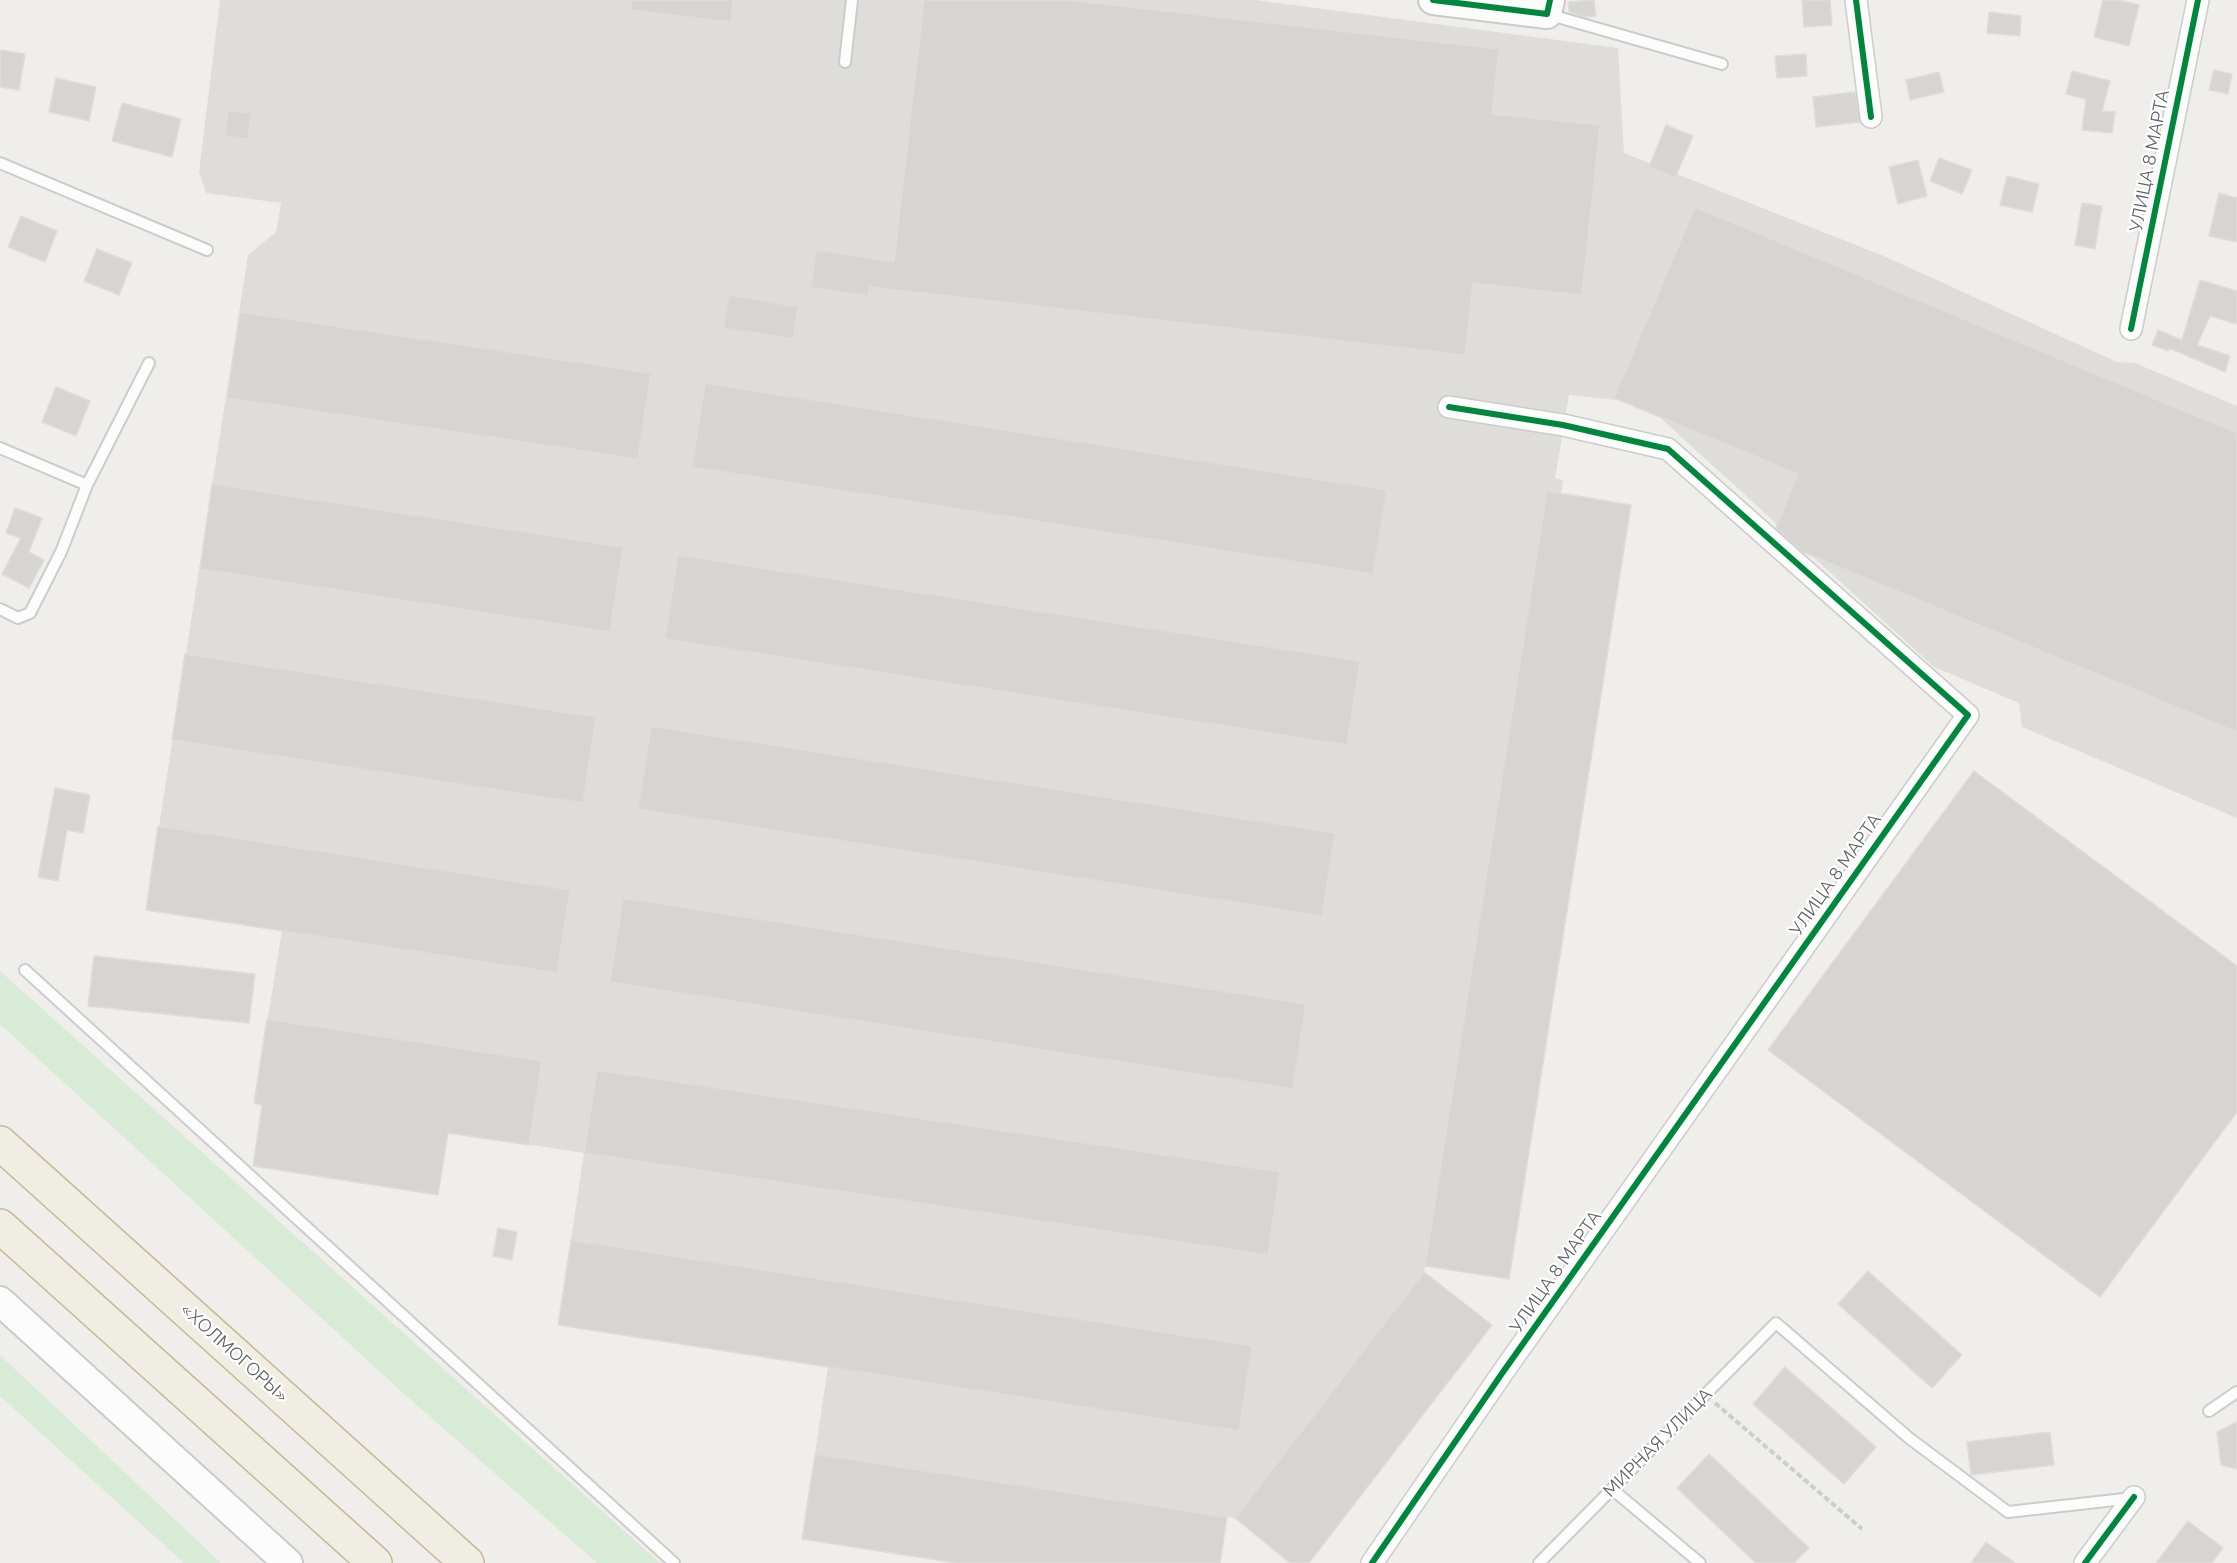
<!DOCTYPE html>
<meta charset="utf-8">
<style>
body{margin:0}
canvas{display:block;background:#efeeea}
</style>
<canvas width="2237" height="1563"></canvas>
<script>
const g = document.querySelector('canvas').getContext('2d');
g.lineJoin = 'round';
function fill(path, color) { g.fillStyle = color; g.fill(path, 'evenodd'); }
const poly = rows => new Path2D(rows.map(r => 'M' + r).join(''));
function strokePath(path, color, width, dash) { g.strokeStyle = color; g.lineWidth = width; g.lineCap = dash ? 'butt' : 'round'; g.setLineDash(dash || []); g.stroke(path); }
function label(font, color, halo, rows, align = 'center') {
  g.font = font + ' Raleway,sans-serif'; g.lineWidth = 4.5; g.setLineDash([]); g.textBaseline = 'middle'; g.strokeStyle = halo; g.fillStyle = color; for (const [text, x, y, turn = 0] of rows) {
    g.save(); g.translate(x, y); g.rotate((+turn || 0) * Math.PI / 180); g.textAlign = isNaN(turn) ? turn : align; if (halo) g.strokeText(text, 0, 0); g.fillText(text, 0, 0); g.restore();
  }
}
fill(poly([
 [220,0,1255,0,1618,48,1624,153,1886,257,2117,362,2135,363,2237,406,2237,818,2022,727,2019,703,1934,667,1644,403,1569,395,1555,478,1563,480,1561,493,1631,505,1509,1279,1425,1266,1424,1272,1492,1325,1309,1563,1290,1563,1235,1518,1227,1517,1220,1563,956,1563,802,1539,828,1367,558,1325,584,1153,254,1103,282,931,146,910,248,255,276,232,281,203,206,193,199,172]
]), '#dfddda');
fill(poly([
 [0,971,660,1563,597,1563,402,1392,0,1024],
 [0,1355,221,1563,184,1563,0,1396]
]), '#d8ebd6');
const building = poly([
 [631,0,733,0,731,22,631,10,631,0],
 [924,0,1068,0,1499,49,1492,114,1600,125,1582,295,1473,283,1465,355,870,287,868,296,811,287,816,250,894,262,924,0],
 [1594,0,1596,16,1585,17,1569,12,1568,2,1594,0],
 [1802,0,1830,0,1832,25,1804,27,1802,0],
 [2103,0,2118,0,2139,5,2129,46,2094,37,2103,0],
 [1989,12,2021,16,2020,36,1987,33,1989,12],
 [0,50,25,54,19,90,0,87,0,50],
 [1806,54,1807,76,1777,78,1775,56,1806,54],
 [2214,70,2232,74,2228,94,2209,90,2214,70],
 [2072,71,2110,81,2102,111,2115,112,2112,133,2082,130,2086,99,2066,94,2072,71],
 [1939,72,1944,92,1910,100,1906,80,1939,72],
 [56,78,96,87,89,121,49,112,56,78],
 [1855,92,1860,122,1816,127,1813,97,1855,92],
 [122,103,181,119,172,157,112,141,122,103],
 [228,110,251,113,248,139,225,136,228,110],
 [1666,125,1693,136,1675,178,1649,167,1666,125],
 [1939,158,1972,170,1962,194,1930,181,1939,158],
 [1918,160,1927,196,1898,204,1889,167,1918,160],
 [2007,176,2039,184,2032,212,2000,205,2007,176],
 [2219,193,2237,198,2237,242,2209,236,2219,193],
 [2082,203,2102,206,2095,249,2075,245,2082,203],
 [1695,207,2237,433,2237,732,1803,552,1776,528,1798,474,1614,398,1695,207],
 [21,216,57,231,45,262,8,247,21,216],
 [97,249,132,263,119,295,84,281,97,249],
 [2200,280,2237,291,2237,324,2210,316,2197,345,2230,356,2225,372,2169,348,2168,351,2152,345,2158,330,2182,340,2200,280],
 [729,295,798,307,793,339,723,328,729,295],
 [240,312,651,373,638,459,227,398,240,312],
 [705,383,1387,490,1373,574,692,467,705,383],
 [56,387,90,401,76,436,42,422,56,387],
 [212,484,623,547,610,632,200,569,212,484],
 [1547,491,1631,505,1509,1279,1425,1266,1547,491],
 [15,508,42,518,29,552,44,560,29,588,2,574,21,538,6,533,15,508],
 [678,555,1360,661,1347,745,665,639,678,555],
 [185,654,596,717,583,803,172,740,185,654],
 [651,726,1335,833,1322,916,638,809,651,726],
 [1974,771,2237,966,2237,1112,2100,1297,1768,1050,1974,771],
 [55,788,90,795,83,833,67,830,58,881,38,877,55,788],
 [158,826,570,890,557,973,146,910,158,826],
 [623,898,1306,1004,1293,1089,610,982,623,898],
 [94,956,255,974,249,1023,88,1006,94,956],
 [267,1019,542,1061,529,1145,448,1133,438,1195,253,1166,262,1105,254,1103,267,1019],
 [597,1070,1280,1172,1268,1255,584,1153,597,1070],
 [498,1228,517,1232,512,1260,493,1256,498,1228],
 [571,1240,1252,1346,1239,1431,558,1325,571,1240],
 [1868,1271,1962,1355,1932,1388,1838,1304,1868,1271],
 [1424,1272,1492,1325,1309,1563,1290,1563,1235,1518,1424,1272],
 [1785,1367,1876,1447,1844,1484,1753,1404,1785,1367],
 [2237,1422,2237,1469,2221,1465,2217,1432,2237,1422],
 [2050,1432,2054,1465,1971,1475,1967,1442,2050,1432],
 [815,1454,1227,1517,1220,1563,956,1563,802,1539,815,1454],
 [1709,1454,1809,1548,1794,1563,1756,1563,1677,1488,1709,1454],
 [2188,1521,2223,1548,2212,1563,2156,1563,2188,1521],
 [1986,1542,2015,1563,1971,1563,1986,1542]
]);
fill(building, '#d6d5d3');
strokePath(building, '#deddd9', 1.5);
const lane = poly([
 [1547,14,1722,64],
 [845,62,852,0],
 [0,163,207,250],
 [0,448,87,485,149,363],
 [0,609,18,618,30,613,61,552,87,485],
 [25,970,674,1563],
 [2209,1411,2237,1392],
 [1612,1489,1700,1563],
 [1539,1563,1776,1323,1909,1438,2008,1512,2133,1498]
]);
const street = poly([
 [1856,0,1871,117],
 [2131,329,2198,0],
 [1372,1563,1503,1372,1968,715,1668,449,1563,425,1449,407],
 [2085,1563,2134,1497]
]);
const secondary = poly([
 [1433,0,1547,14,1550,0],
 [0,1301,288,1563]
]);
const highway = poly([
 [0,1143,467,1563],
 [0,1226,375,1563]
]);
strokePath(lane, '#cbcccc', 14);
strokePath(street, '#cbcccc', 24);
strokePath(secondary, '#cacacb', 32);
strokePath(highway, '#c8b996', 36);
strokePath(poly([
 [1715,1403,1862,1529]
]), '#cacfcc', 4, [6, 3]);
strokePath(lane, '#fdfcfc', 10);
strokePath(street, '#fdfcfc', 21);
strokePath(secondary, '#fdfcfc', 28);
strokePath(highway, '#f0ede3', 33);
strokePath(poly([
 [1433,0,1547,14,1550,0],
 [1856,0,1871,117],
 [2131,329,2198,0],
 [1372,1563,1503,1372,1968,715,1668,449,1563,425,1449,407],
 [2085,1563,2134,1497]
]), '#00873e', 6);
label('18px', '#5f6368', '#fff', [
 ["УЛИЦА 8 МАРТА",2150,161,-79],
 ["УЛИЦА 8 МАРТА",1836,875,-55],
 ["УЛИЦА 8 МАРТА",1556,1272,-55],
 ["«ХОЛМОГОРЫ»",234,1353,42],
 ["МИРНАЯ УЛИЦА",1658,1443,-45]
]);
</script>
